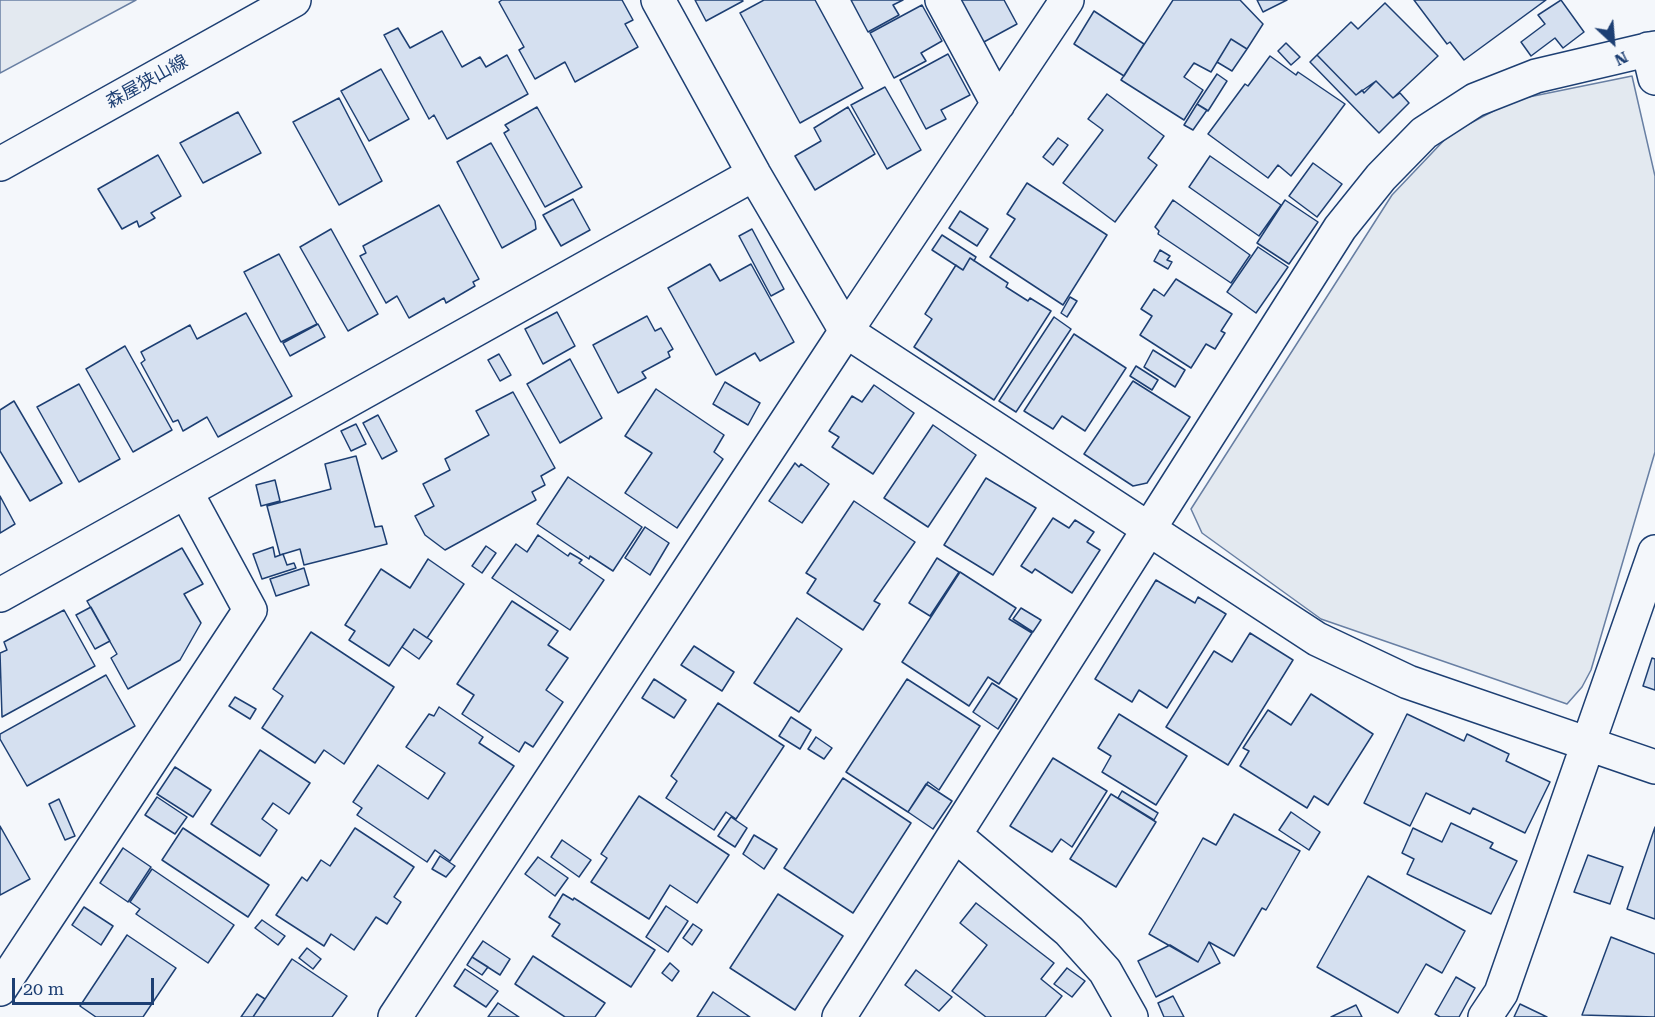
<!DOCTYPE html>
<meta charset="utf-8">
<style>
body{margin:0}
#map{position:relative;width:1655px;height:1017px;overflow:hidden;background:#f4f7fb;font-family:"Roboto Serif",serif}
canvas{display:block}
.north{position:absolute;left:1583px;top:12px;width:60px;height:60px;-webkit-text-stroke:4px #f4f7fb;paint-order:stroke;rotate:154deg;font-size:16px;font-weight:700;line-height:24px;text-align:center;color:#1d3f73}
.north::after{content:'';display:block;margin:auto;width:21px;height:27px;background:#1d3f73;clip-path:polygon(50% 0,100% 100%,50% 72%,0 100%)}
.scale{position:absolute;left:12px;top:978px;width:142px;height:27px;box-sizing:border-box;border:3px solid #1d3f73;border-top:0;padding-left:8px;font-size:18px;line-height:21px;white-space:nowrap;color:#1d3f73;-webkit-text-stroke:4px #f4f7fb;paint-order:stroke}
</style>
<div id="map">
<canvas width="1655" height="1017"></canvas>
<div class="north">N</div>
<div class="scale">20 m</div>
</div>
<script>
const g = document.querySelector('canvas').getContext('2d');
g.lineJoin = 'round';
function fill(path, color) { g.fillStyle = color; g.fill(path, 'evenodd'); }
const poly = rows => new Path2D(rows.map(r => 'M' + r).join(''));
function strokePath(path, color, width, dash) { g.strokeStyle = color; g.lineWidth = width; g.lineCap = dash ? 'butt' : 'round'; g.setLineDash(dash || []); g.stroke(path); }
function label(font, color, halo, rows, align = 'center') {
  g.font = font + ' "Roboto Serif","Noto Sans JP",serif'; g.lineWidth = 4.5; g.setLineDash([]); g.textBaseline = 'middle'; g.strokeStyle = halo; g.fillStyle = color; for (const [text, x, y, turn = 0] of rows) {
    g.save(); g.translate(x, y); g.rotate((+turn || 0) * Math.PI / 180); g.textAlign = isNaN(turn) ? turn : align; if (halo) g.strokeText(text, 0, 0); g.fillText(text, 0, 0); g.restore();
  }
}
const green = poly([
 [0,0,136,0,0,73,0,0],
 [1632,76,1655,176,1655,452,1591,670,1582,687,1567,704,1321,619,1202,533,1191,509,1392,195,1450,134,1514,100,1632,76]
]);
fill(green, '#e3e9f0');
strokePath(green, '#687fa3', 1.5);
const building = poly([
 [502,0,622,0,633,20,625,24,638,47,575,82,565,62,535,79,519,50,524,47,499,2,502,0],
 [695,0,742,0,743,1,706,21,695,0],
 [764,0,815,0,863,88,800,123,740,13,764,0],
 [851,0,903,0,893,5,899,15,868,32,851,0],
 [959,0,1004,0,1017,24,982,43,959,0],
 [1173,0,1240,0,1263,24,1247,49,1231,39,1211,72,1194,63,1184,77,1203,90,1184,120,1121,80,1173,0],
 [1257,0,1287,0,1263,12,1257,0],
 [1414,0,1546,0,1464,60,1450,42,1447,44,1414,0],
 [1561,0,1584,32,1563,48,1555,38,1531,56,1521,42,1545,24,1538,15,1561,0],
 [1385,3,1438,56,1393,98,1376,81,1356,95,1317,55,1351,22,1358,29,1385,3],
 [922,5,942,41,921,53,926,61,894,78,870,33,922,5],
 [1094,11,1144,44,1124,76,1074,44,1094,11],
 [398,28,410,48,442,31,462,67,480,57,486,67,507,55,528,94,447,139,434,115,429,119,384,35,398,28],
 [1231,39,1247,49,1232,71,1217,62,1231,39],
 [1286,43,1300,57,1291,65,1278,51,1286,43],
 [948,54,970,95,941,110,946,119,926,129,900,80,948,54],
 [1317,55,1356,95,1362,90,1364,93,1376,81,1393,98,1400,93,1409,103,1379,133,1310,62,1317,55],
 [1270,56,1296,75,1298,72,1345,104,1291,176,1278,165,1268,178,1208,134,1245,84,1248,86,1270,56],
 [381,69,409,119,369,141,341,91,381,69],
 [1217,74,1227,81,1208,111,1197,104,1217,74],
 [885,87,921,150,887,169,851,105,885,87],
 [1107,94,1164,136,1148,158,1157,165,1115,222,1063,183,1103,130,1088,119,1107,94],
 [339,98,382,181,339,205,293,122,339,98],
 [1197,104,1207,110,1193,130,1184,125,1197,104],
 [537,107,582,187,545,207,504,133,509,130,505,125,537,107],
 [848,107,875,154,815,190,795,156,821,141,814,128,848,107],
 [238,112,261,153,203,183,180,143,238,112],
 [1058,138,1068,145,1053,165,1043,157,1058,138],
 [491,143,535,221,536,229,502,248,457,162,491,143],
 [158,155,181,196,151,213,155,218,139,227,137,221,122,229,98,189,158,155],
 [1210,156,1281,205,1259,236,1189,187,1210,156],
 [1313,163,1342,184,1317,217,1289,196,1313,163],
 [1027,183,1107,235,1063,305,990,257,1015,219,1007,214,1027,183],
 [573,199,590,230,561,246,543,215,573,199],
 [1173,200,1250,255,1231,283,1158,234,1159,231,1155,227,1173,200],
 [1285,200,1318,222,1289,264,1257,243,1285,200],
 [439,205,479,279,473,282,475,286,446,303,444,298,409,318,397,296,386,303,360,256,366,253,363,246,439,205],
 [960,211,988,229,977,246,949,228,960,211],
 [331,229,378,314,348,331,300,247,331,229],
 [752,229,784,289,771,296,739,236,752,229],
 [942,235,976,257,974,261,970,258,963,270,932,250,942,235],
 [1258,247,1288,267,1256,313,1227,292,1258,247],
 [1160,250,1170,256,1167,260,1172,262,1168,269,1154,261,1160,250],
 [279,254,317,324,281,342,244,272,279,254],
 [970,258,1008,283,1006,287,1028,301,1030,298,1051,311,994,400,914,347,932,319,925,314,956,265,963,270,970,258],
 [710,264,720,281,751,264,794,342,760,361,755,353,716,375,668,288,710,264],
 [1176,279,1232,314,1221,331,1225,333,1215,349,1206,344,1191,368,1140,335,1152,316,1141,309,1154,289,1164,296,1176,279],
 [1070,297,1077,301,1067,317,1061,313,1070,297],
 [557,312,575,346,543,364,525,329,557,312],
 [246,313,292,396,218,437,207,417,183,431,178,420,173,422,141,363,145,360,141,352,190,325,197,339,246,313],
 [647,316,655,331,661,328,673,349,668,352,670,357,642,372,646,378,618,393,593,345,647,316],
 [1054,317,1071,329,1016,412,999,401,1054,317],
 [318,324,325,337,290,356,283,343,318,324],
 [1074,334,1126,368,1085,431,1062,416,1053,429,1024,411,1074,334],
 [125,346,172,430,133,452,86,369,125,346],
 [1153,350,1185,370,1175,387,1144,367,1153,350],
 [499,354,511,375,500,381,488,360,499,354],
 [570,359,602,418,560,443,527,384,570,359],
 [1136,366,1158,380,1152,390,1130,376,1136,366],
 [1133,381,1190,417,1147,483,1133,486,1084,454,1133,381],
 [725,382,760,403,748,425,713,404,725,382],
 [79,384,120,459,79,482,37,407,79,384],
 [874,385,914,413,873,474,832,447,839,437,829,431,852,396,862,402,874,385],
 [656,389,724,435,714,452,723,459,677,528,625,493,652,453,625,436,656,389],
 [513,392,555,468,541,476,545,485,532,492,536,500,445,550,425,535,415,516,434,506,423,484,450,470,445,459,489,435,476,411,513,392],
 [14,401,62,483,30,501,0,451,0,410,14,401],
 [378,415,397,451,382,459,363,423,378,415],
 [356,424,366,444,351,451,341,431,356,424],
 [933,425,976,455,928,527,884,498,933,425],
 [356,456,375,527,382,526,387,544,304,565,300,549,280,555,267,506,331,489,325,464,356,456],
 [795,463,799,467,801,464,829,484,802,523,769,501,795,463],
 [568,477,642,527,613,571,590,556,589,559,537,524,568,477],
 [986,478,1036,508,993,575,944,545,986,478],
 [275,480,280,501,261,506,256,485,275,480],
 [0,496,15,524,0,533,0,496],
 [854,501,915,542,874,601,880,604,863,630,807,593,816,579,806,573,854,501],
 [1053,518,1069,528,1075,520,1094,532,1087,542,1100,550,1072,593,1035,569,1032,573,1021,566,1053,518],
 [645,527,669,543,650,575,625,558,645,527],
 [538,535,568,556,570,553,582,560,579,563,604,580,570,630,492,578,516,544,527,552,538,535],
 [486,546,496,553,482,573,472,566,486,546],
 [273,547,275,557,283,554,287,565,294,563,296,568,262,579,253,554,273,547],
 [182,548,203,584,184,594,201,623,180,660,128,689,111,658,117,654,87,601,182,548],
 [937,558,959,572,930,616,909,603,937,558],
 [428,559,464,584,427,638,414,629,389,666,349,640,355,631,345,625,381,569,410,588,428,559],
 [304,568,309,585,276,596,270,579,304,568],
 [960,572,1016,608,1009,619,1032,633,999,684,988,677,969,706,902,662,960,572],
 [1156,580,1195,603,1198,597,1226,614,1167,708,1139,690,1132,702,1095,679,1156,580],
 [512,601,558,631,548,645,568,658,546,690,563,702,533,747,525,742,519,752,462,714,474,695,457,684,512,601],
 [91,607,110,641,95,649,76,615,91,607],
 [1021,608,1041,620,1033,632,1013,619,1021,608],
 [64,610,95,666,2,717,0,653,7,650,4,642,64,610],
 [797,618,842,649,799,712,754,683,797,618],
 [414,629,432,641,419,659,402,647,414,629],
 [311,632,394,687,344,764,324,750,315,763,262,728,283,696,273,689,311,632],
 [1250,633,1293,660,1228,765,1166,727,1214,651,1232,662,1250,633],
 [694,646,734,672,722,691,681,665,694,646],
 [1652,658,1655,659,1655,690,1643,686,1652,658],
 [106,675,135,726,27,786,0,739,0,734,106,675],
 [654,679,686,700,674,718,642,698,654,679],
 [907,679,980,726,939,790,928,782,908,812,846,772,907,679],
 [992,683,1017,699,998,729,973,712,992,683],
 [1311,694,1373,734,1328,805,1314,796,1307,808,1240,766,1249,751,1243,748,1268,710,1291,725,1311,694],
 [235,697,256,709,250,719,229,706,235,697],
 [718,703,784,746,736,819,726,812,714,830,666,798,677,781,671,776,718,703],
 [439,707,483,737,479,743,514,766,450,861,435,850,427,862,357,815,362,808,353,802,378,765,428,799,445,773,406,747,429,714,434,716,439,707],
 [1119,714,1187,756,1156,805,1102,772,1111,756,1098,748,1119,714],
 [1407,714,1464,741,1467,734,1509,754,1506,761,1550,782,1525,833,1473,808,1470,814,1426,793,1410,826,1364,803,1407,714],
 [791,717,811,730,800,749,779,736,791,717],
 [816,737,832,748,824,759,808,749,816,737],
 [260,750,310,783,289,814,273,803,262,819,277,830,260,856,211,824,260,750],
 [1053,758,1107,791,1072,847,1061,839,1052,852,1010,826,1053,758],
 [175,767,211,790,193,817,157,794,175,767],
 [843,778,911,823,853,913,784,868,843,778],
 [926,784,952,801,933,829,908,812,926,784],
 [1122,791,1158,813,1154,820,1118,798,1122,791],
 [1111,794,1156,822,1116,887,1070,859,1111,794],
 [639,796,729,855,697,903,670,885,649,919,591,882,607,858,601,854,639,796],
 [157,797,187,817,175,834,145,815,157,797],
 [59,799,75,836,65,840,49,804,59,799],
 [1291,812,1320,832,1309,850,1279,830,1291,812],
 [1234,814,1300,851,1266,910,1262,908,1234,956,1209,942,1198,962,1149,934,1203,838,1216,845,1234,814],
 [731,817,747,828,735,847,718,836,731,817],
 [1451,823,1493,843,1490,848,1517,861,1491,914,1407,874,1414,859,1402,853,1413,828,1442,842,1451,823],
 [0,826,30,879,0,895,0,826],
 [1655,827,1655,919,1627,909,1655,827],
 [183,828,269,885,248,917,162,860,183,828],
 [355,828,414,867,394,897,401,902,387,924,376,917,354,950,331,934,324,946,276,915,302,877,307,881,321,860,330,866,355,828],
 [754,835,777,849,764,869,743,854,754,835],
 [562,840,591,860,579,877,551,857,562,840],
 [123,848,151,867,128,902,100,883,123,848],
 [1588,855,1623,867,1610,904,1574,892,1588,855],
 [440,856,455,866,446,877,432,869,440,856],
 [538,857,568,878,555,896,525,874,538,857],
 [152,869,234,925,208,963,136,914,140,909,130,902,152,869],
 [1368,876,1465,931,1442,973,1426,964,1398,1013,1317,967,1368,876],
 [563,894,573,900,574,898,655,950,631,987,552,936,560,924,549,917,563,894],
 [778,894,843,936,795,1010,730,968,778,894],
 [976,903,1054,963,1041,979,1062,996,1045,1017,986,1017,952,991,987,945,960,923,976,903],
 [666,906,688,921,668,952,646,937,666,906],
 [84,907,113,926,101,945,72,925,84,907],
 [262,920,285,936,278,945,255,928,262,920],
 [693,924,702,930,692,945,683,938,693,924],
 [127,935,176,968,143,1017,96,1017,80,1006,127,935],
 [1611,937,1655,954,1655,1017,1582,1015,1611,937],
 [483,941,510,959,500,975,472,957,483,941],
 [1209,942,1220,963,1156,997,1138,961,1170,945,1198,962,1209,942],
 [307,948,321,959,313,969,299,958,307,948],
 [533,956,605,1003,595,1017,565,1017,515,984,533,956],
 [472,957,488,967,482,975,467,965,472,957],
 [292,959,347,996,332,1017,253,1017,292,959],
 [670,963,679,971,672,981,662,973,670,963],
 [1067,968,1085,981,1072,997,1054,984,1067,968],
 [465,969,498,991,486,1007,454,986,465,969],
 [916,970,952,997,939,1011,905,985,916,970],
 [1456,977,1475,988,1459,1017,1440,1017,1435,1014,1456,977],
 [713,992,750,1017,697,1017,713,992],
 [257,994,265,999,253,1017,241,1017,257,994],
 [1173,996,1184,1017,1164,1017,1158,1003,1173,996],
 [498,1003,519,1017,488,1017,498,1003],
 [1520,1004,1547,1017,1514,1017,1520,1004],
 [1356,1005,1362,1017,1331,1017,1356,1005]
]);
fill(building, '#d5e0f0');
strokePath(building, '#1d3f73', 1.5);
const street = poly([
 [658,0,754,174,846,331,1317,639,1408,682,1655,767],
 [942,0,998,104],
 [1648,49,1655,78],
 [846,331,1067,0],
 [0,595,754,174],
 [955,835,1069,931,1105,971,1131,1017],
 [0,989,250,610,186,492],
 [839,1017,1340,228,1381,177,1424,133,1475,100,1536,76,1655,48],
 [1485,1017,1501,993,1655,552]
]);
const secondary = poly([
 [0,164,294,0],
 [395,1017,846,331]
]);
strokePath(street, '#1d3f73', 36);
strokePath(secondary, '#1d3f73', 36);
strokePath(street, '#f4f7fb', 33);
strokePath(secondary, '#f4f7fb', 33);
label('18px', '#1d3f73', '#f4f7fb', [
 ["森屋狭山線",147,82,-29]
]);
</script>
